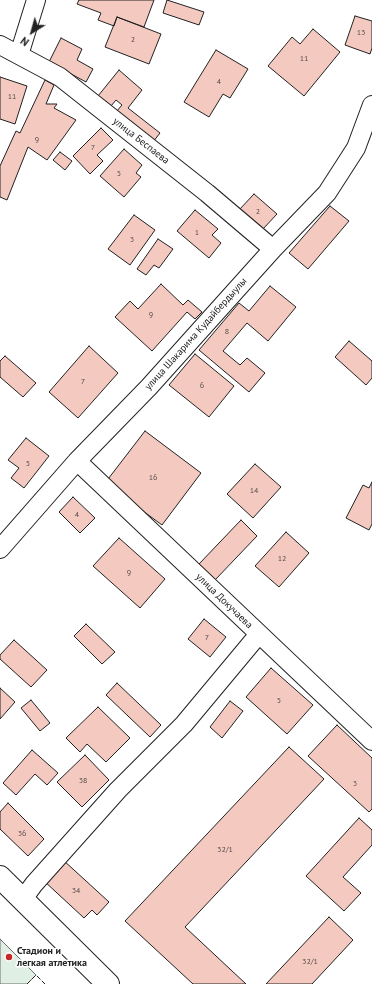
<!DOCTYPE html>
<meta charset="utf-8">
<style>
body{margin:0}
#map{position:relative;width:372px;height:984px;overflow:hidden;background:#fff;font-family:"PT Sans",sans-serif}
canvas{display:block}
.north{position:absolute;left:12px;top:12px;width:40px;height:40px;-webkit-text-stroke:3px #fff;paint-order:stroke;rotate:217deg;font-size:11px;font-weight:700;line-height:16px;text-align:center;color:#222}
.north::after{content:'';display:block;margin:auto;width:14px;height:18px;background:#222;clip-path:polygon(50% 0,100% 100%,50% 72%,0 100%)}
</style>
<div id="map">
<canvas width="372" height="984"></canvas>
<div class="north">N</div>
</div>
<script>
const g = document.querySelector('canvas').getContext('2d');
g.lineJoin = 'round';
function fill(path, color) { g.fillStyle = color; g.fill(path, 'evenodd'); }
const poly = rows => new Path2D(rows.map(r => 'M' + r).join(''));
function strokePath(path, color, width, dash) { g.strokeStyle = color; g.lineWidth = width; g.lineCap = dash ? 'butt' : 'round'; g.setLineDash(dash || []); g.stroke(path); }
function label(font, color, halo, rows, align = 'center') {
  g.font = font + ' "PT Sans",sans-serif'; g.lineWidth = 3; g.setLineDash([]); g.textBaseline = 'middle'; g.strokeStyle = halo; g.fillStyle = color; for (const [text, x, y, turn = 0] of rows) {
    g.save(); g.translate(x, y); g.rotate((+turn || 0) * Math.PI / 180); g.textAlign = isNaN(turn) ? turn : align; if (halo) g.strokeText(text, 0, 0); g.fillText(text, 0, 0); g.restore();
  }
}
const green = poly([
 [0,939,36,975,27,984,0,984,0,939]
]);
fill(green, '#e0efe3');
strokePath(green, '#6f6f6f', 1);
const building = poly([
 [79,0,154,0,144,27,117,17,114,26,98,20,101,13,77,4,79,0],
 [167,0,204,12,199,25,163,13,167,0],
 [355,16,372,21,372,48,370,54,345,45,355,16],
 [117,17,161,34,149,64,105,47,117,17],
 [313,29,340,52,304,96,268,66,292,37,300,44,313,29],
 [61,38,82,49,77,60,93,69,86,82,49,62,61,38],
 [216,50,248,69,230,98,223,94,209,117,184,102,216,50],
 [119,70,142,90,128,108,160,133,153,142,116,112,122,105,116,100,111,106,98,96,119,70],
 [0,77,27,86,15,124,0,119,0,77],
 [45,80,54,85,46,104,57,104,54,108,76,120,47,160,28,147,7,200,0,197,0,166,16,131,20,133,45,80],
 [101,128,113,140,97,155,103,161,90,174,73,156,101,128],
 [124,149,142,165,136,173,141,177,124,197,100,176,124,149],
 [60,152,72,161,65,170,53,160,60,152],
 [254,194,277,214,262,230,239,210,254,194],
 [330,206,349,221,308,269,289,253,330,206],
 [195,210,218,229,212,235,221,243,209,258,177,231,195,210],
 [134,215,155,230,130,265,108,249,134,215],
 [158,239,173,249,159,268,154,265,146,275,137,269,158,239],
 [161,284,183,305,188,300,202,312,195,319,187,312,152,351,115,317,130,301,138,309,161,284],
 [270,286,296,307,268,341,247,323,223,351,240,365,247,358,265,373,249,392,199,350,239,303,249,311,270,286],
 [349,341,372,361,372,378,366,385,335,357,349,341],
 [89,346,118,373,78,418,49,392,89,346],
 [195,354,234,386,209,417,169,385,195,354],
 [5,356,36,383,23,397,0,377,0,361,5,356],
 [145,431,201,473,162,525,105,483,145,431],
 [26,438,49,456,24,488,11,478,19,468,8,460,26,438],
 [255,464,281,487,253,518,227,494,255,464],
 [372,482,372,524,369,530,346,518,363,485,369,488,372,482],
 [73,497,95,518,80,533,59,512,73,497],
 [241,520,257,536,215,580,199,564,241,520],
 [286,532,309,553,279,587,255,566,286,532],
 [119,538,165,579,140,608,93,566,119,538],
 [204,619,226,637,210,657,188,639,204,619],
 [86,624,115,652,102,664,74,636,86,624],
 [14,640,47,670,31,687,0,659,0,655,14,640],
 [271,668,313,705,287,734,246,697,271,668],
 [117,683,161,725,150,737,106,695,117,683],
 [0,688,15,702,0,719,0,688],
 [31,700,50,723,40,731,21,708,31,700],
 [230,701,243,711,222,738,210,727,230,701],
 [98,707,130,738,106,762,87,744,80,752,66,738,98,707],
 [337,725,372,758,372,809,369,812,308,756,337,725],
 [289,747,324,779,185,927,246,984,193,984,125,921,289,747],
 [32,750,58,773,47,785,35,774,16,795,3,783,32,750],
 [85,755,109,780,82,807,57,782,85,755],
 [8,803,44,839,28,856,0,829,0,812,8,803],
 [359,818,372,830,372,845,343,877,361,893,344,911,306,876,359,818],
 [62,859,109,902,97,915,92,910,84,918,43,880,62,859],
 [329,917,353,940,312,984,266,984,329,917]
]);
fill(building, '#f3c9c0');
strokePath(building, '#222', 1);
const minor = poly([
 [0,45,60,77,207,193,273,249],
 [19,55,36,0],
 [77,461,372,741],
 [0,549,77,461,149,387,273,249,327,193,356,148,372,105],
 [23,899,34,884,118,790,184,724,259,634]
]);
const tertiary = poly([
 [0,877,108,984]
]);
strokePath(minor, '#222', 20);
strokePath(tertiary, '#222', 24);
strokePath(minor, '#fff', 18);
strokePath(tertiary, '#fff', 22);
strokePath(poly([
 [27,984,36,975,45,984]
]), '#222', 1, [5, 2]);
for (const [x, y, r, color] of [
 [9,957,4,"#c62828"]
]) { const dot = new Path2D(); dot.arc(x, y, r, 0, 2 * Math.PI); g.fillStyle = color; g.fill(dot); strokePath(dot, '#fff', 1.5); }
label('8px', '#564c4a', null, [
 ["13",361,33],
 ["2",133,40],
 ["11",304,59],
 ["4",219,82],
 ["11",12,97],
 ["9",37,140],
 ["7",93,148],
 ["5",119,174],
 ["2",258,212],
 ["1",197,233],
 ["3",132,240],
 ["9",151,315],
 ["8",227,332],
 ["7",83,382],
 ["6",202,386],
 ["5",28,464],
 ["16",153,478],
 ["14",254,491],
 ["4",77,515],
 ["12",282,559],
 ["9",129,573],
 ["7",207,638],
 ["5",279,701],
 ["38",83,781],
 ["3",355,784],
 ["36",22,834],
 ["32/1",225,850],
 ["34",76,891],
 ["32/1",310,962]
]);
label('10px', '#222', '#fff', [
 ["улица Беспаева",141,141,38],
 ["улица Шакарима Кудайбердыулы",196,334,-48],
 ["улица Докучаева",224,601,44]
]);
label('bold 10px', '#222', '#fff', [
 ["Стадион и",17,951],
 ["легкая атлетика",17,963]
], 'left');
</script>
